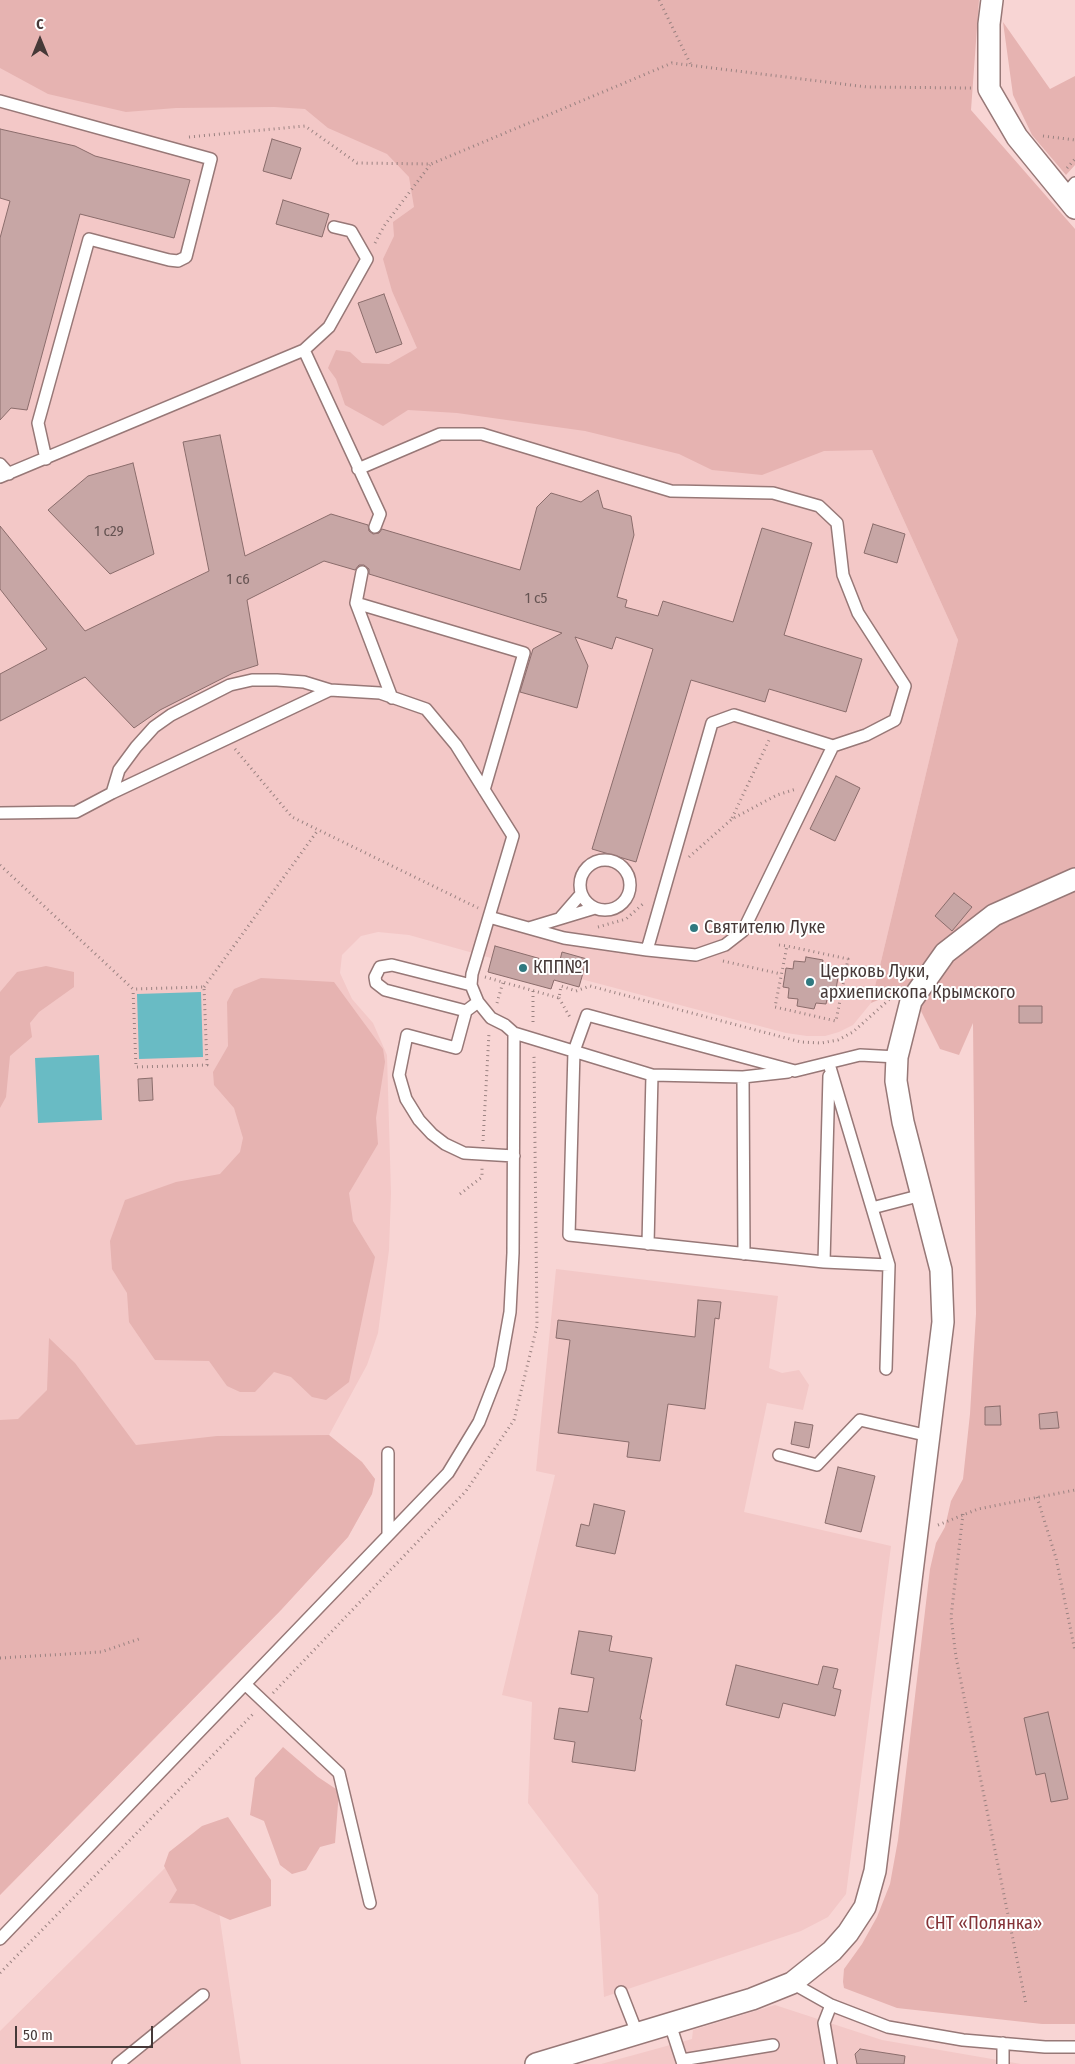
<!DOCTYPE html>
<meta charset="utf-8">
<style>
body{margin:0}
#map{position:relative;width:1075px;height:2064px;overflow:hidden;background:#f8d5d4;font-family:"Fira Sans Condensed",sans-serif}
canvas{display:block}
.north{position:absolute;left:15px;top:15px;width:50px;height:50px;-webkit-text-stroke:4px #fff;paint-order:stroke;rotate:0deg;font-size:14px;font-weight:700;line-height:20px;text-align:center;color:#463938}
.north::after{content:'';display:block;margin:auto;width:18px;height:22px;background:#463938;clip-path:polygon(50% 0,100% 100%,50% 72%,0 100%)}
.scale{position:absolute;left:15px;top:2026px;width:138px;height:22px;box-sizing:border-box;border:2px solid #463938;border-top:0;padding-left:6px;font-size:15px;line-height:18px;white-space:nowrap;color:#463938;-webkit-text-stroke:4px #fff;paint-order:stroke}
</style>
<div id="map">
<canvas width="1075" height="2064"></canvas>
<div class="north">С</div>
<div class="scale">50 m</div>
</div>
<script>
const g = document.querySelector('canvas').getContext('2d');
g.lineJoin = 'round';
function fill(path, color) { g.fillStyle = color; g.fill(path, 'evenodd'); }
const poly = rows => new Path2D(rows.map(r => 'M' + r).join(''));
function strokePath(path, color, width, dash) { g.strokeStyle = color; g.lineWidth = width; g.lineCap = dash ? 'butt' : 'round'; g.setLineDash(dash || []); g.stroke(path); }
function label(font, color, halo, rows, align = 'center') {
  g.font = font + ' "Fira Sans Condensed",sans-serif'; g.lineWidth = 4; g.setLineDash([]); g.textBaseline = 'middle'; g.strokeStyle = halo; g.fillStyle = color; for (const [text, x, y, turn = 0] of rows) {
    g.save(); g.translate(x, y); g.rotate((+turn || 0) * Math.PI / 180); g.textAlign = isNaN(turn) ? turn : align; if (halo) g.strokeText(text, 0, 0); g.fillText(text, 0, 0); g.restore();
  }
}
fill(poly([
 [0,0,640,0,872,450,958,640,871,1003,853,1025,839,1032,825,1036,807,1036,786,1033,581,979,554,980,551,989,488,972,491,958,409,935,378,932,361,936,342,955,340,973,352,999,373,1023,387,1055,391,1193,389,1250,378,1333,367,1365,329,1435,362,1462,375,1479,372,1494,348,1537,281,1610,0,1895],
 [556,1269,778,1296,769,1368,782,1373,799,1370,809,1385,803,1410,767,1403,744,1512,891,1546,846,1894,828,1917,801,1931,604,1997,598,1895,528,1803,532,1702,502,1695,555,1475,536,1471],
 [165,1868,214,1878,241,2064,0,2064,0,2031],
 [775,2005,882,2040,1021,2064,601,2064,692,2039,693,2030]
]), '#f3c8c7');
fill(poly([
 [0,0,979,0,971,110,1075,229,1075,2024,1042,2024,897,2008,844,1988,843,1982,844,1969,862,1944,877,1917,890,1884,898,1840,930,1569,936,1543,945,1527,951,1501,963,1479,970,1414,976,1314,973,1023,959,1055,940,1049,909,987,871,1003,958,640,872,450,824,451,762,475,712,470,679,454,585,431,457,413,408,410,383,426,345,405,336,379,328,368,336,350,350,352,362,363,389,364,417,348,392,291,383,259,394,236,393,222,414,207,409,177,387,154,328,128,305,109,274,107,176,108,126,112,48,94,0,68],
 [1003,22,1050,89,1075,76,1075,165,1066,175,1032,135,1013,95],
 [46,966,74,972,74,987,39,1012,30,1023,32,1037,10,1056,6,1097,0,1108,0,992,17,972],
 [261,978,334,982,383,1049,385,1062,376,1118,378,1144,349,1193,353,1221,375,1257,349,1382,326,1400,312,1397,291,1377,274,1372,255,1392,240,1392,227,1386,209,1361,155,1360,129,1322,127,1293,112,1269,110,1241,125,1200,176,1182,220,1174,240,1152,243,1138,234,1108,214,1085,213,1072,228,1046,227,1002,234,989],
 [49,1338,75,1363,136,1445,217,1436,329,1435,362,1462,375,1479,372,1494,348,1537,281,1610,0,1895,0,1420,18,1419,47,1390],
 [283,1747,318,1777,339,1791,335,1843,320,1847,306,1870,292,1874,280,1865,264,1821,250,1815,255,1778],
 [228,1817,271,1880,271,1906,230,1920,194,1904,169,1903,177,1890,164,1866,169,1852,202,1826]
]), '#e6b3b1');
fill(poly([
 [201,992,203,1057,139,1059,137,994],
 [99,1055,102,1120,38,1123,35,1058]
]), '#69bbc4');
const building = poly([
 [0,129,75,146,95,156,190,180,174,238,80,214,27,410,11,408,0,420,0,238,10,201,0,198,0,129],
 [272,139,301,148,291,179,263,171,272,139],
 [283,200,329,214,322,237,276,224,283,200],
 [384,294,402,344,376,353,358,303,384,294],
 [220,435,245,556,331,514,368,525,369,531,373,534,379,533,382,529,520,570,537,507,551,493,581,502,598,490,603,508,631,516,634,535,617,597,627,600,625,607,658,616,663,601,733,622,762,528,812,543,784,635,862,659,846,712,769,689,765,702,691,680,636,862,592,849,653,649,616,637,612,649,575,637,588,666,577,708,520,692,533,649,562,633,369,574,369,569,364,565,359,565,355,570,324,561,247,600,258,665,233,673,160,710,134,728,85,677,0,721,0,674,47,649,0,589,0,526,85,631,209,571,183,442,220,435],
 [133,463,154,554,110,574,48,510,88,476,133,463],
 [873,524,905,534,897,563,864,553,873,524],
 [836,776,860,788,835,841,810,829,836,776],
 [954,893,972,907,952,931,935,916,954,893],
 [495,946,559,964,562,952,587,959,579,987,554,980,551,989,488,972,495,946],
 [806,957,823,960,822,966,833,967,831,976,838,977,835,996,828,995,826,1004,816,1003,814,1009,797,1006,798,999,788,998,789,988,783,987,786,968,793,969,794,961,805,962,806,957],
 [1019,1006,1042,1006,1042,1023,1019,1023,1019,1006],
 [152,1078,153,1100,139,1101,138,1079,152,1078],
 [698,1300,721,1302,719,1319,715,1318,705,1409,668,1404,660,1461,627,1457,629,1442,558,1433,570,1340,556,1338,558,1320,695,1337,698,1300],
 [1000,1406,1001,1425,985,1425,985,1407,1000,1406],
 [1057,1412,1059,1428,1040,1429,1039,1414,1057,1412],
 [795,1422,813,1425,809,1448,791,1444,795,1422],
 [838,1467,875,1476,861,1532,825,1523,838,1467],
 [594,1504,625,1511,615,1554,576,1546,581,1524,589,1526,594,1504],
 [579,1631,612,1636,609,1651,652,1658,640,1719,642,1720,635,1771,572,1762,575,1742,554,1739,559,1708,588,1712,594,1678,571,1674,579,1631],
 [736,1665,818,1685,823,1666,838,1669,833,1688,841,1690,835,1716,783,1703,779,1718,726,1705,736,1665],
 [1048,1712,1068,1799,1051,1802,1045,1773,1036,1775,1024,1718,1048,1712],
 [860,2049,905,2056,904,2064,857,2064,855,2054,860,2049]
]);
fill(building, '#c7a6a5');
strokePath(building, '#8b6d6c', 1);
const lane = poly([
 [0,101,211,159,186,257,178,261,169,260,89,239,38,423,46,459],
 [1064,196,1075,183],
 [304,350,329,327,367,259,351,231,334,227],
 [0,464,9,474],
 [358,469,440,434,482,434,671,491,773,493,819,506,837,523,843,575,858,613,905,686,895,720,866,735,833,746,734,715,712,723,647,950],
 [0,477,304,350,380,514,375,527],
 [362,572,356,603,392,698],
 [356,603,524,653,484,790],
 [112,793,119,770,136,747,154,727,171,715,230,685,252,680,277,680,304,682,330,690],
 [0,813,76,812,112,793,330,690,380,693,426,709,456,745,513,836,472,974,471,985,478,1002,491,1018,505,1025,514,1033,652,1075,743,1077,744,1254],
 '580 885a25 25 0 1 1 50 0a25 25 0 1 1-50 0Z',
 [489,917,564,938,647,950,696,955,725,945,743,931,833,746],
 [561,917,581,894],
 [529,928,595,908],
 [478,1002,466,1011,456,1048,407,1035,399,1075,406,1099,419,1120,432,1134,445,1144,464,1153,514,1156],
 [466,1011,385,990,376,983,375,977,380,967,392,965,471,985],
 [829,1064,889,1265,886,1369],
 [743,1077,788,1072],
 [872,1208,922,1195],
 [648,1244,652,1075],
 [824,1262,829,1076],
 [889,1265,824,1262,569,1235,574,1051,587,1015,795,1071,860,1055,897,1057],
 [388,1453,388,1535],
 [779,1455,817,1465,860,1420,929,1436],
 [245,1684,339,1773,370,1903],
 [0,1939,448,1473,479,1422,500,1368,510,1312,513,1253,514,1033],
 [792,1983,831,2005,888,2027,963,2040,1045,2047,1075,2047],
 [621,1992,637,2033],
 [670,2024,683,2064],
 [1003,2043,1003,2064],
 [682,2060,773,2045],
 [118,2064,203,1995],
 [831,2064,824,2023,831,2005]
]);
const street = poly([
 [992,0,989,24,989,89,1017,137,1075,208],
 [536,2064,752,1999,792,1983,832,1951,848,1933,865,1907,875,1871,943,1322,941,1270,903,1122,896,1081,897,1057,911,1001,945,953,994,915,1075,879]
]);
strokePath(lane, '#977877', 14);
strokePath(street, '#977877', 24);
strokePath(poly([
 [659,0,691,65],
 [1043,136,1075,140],
 [189,137,305,126,357,163,431,164,672,63,867,87,971,88],
 [1067,168,1075,159],
 [375,243,384,226,430,165],
 [235,749,292,817,478,908],
 [732,818,769,740],
 [689,857,732,819,777,795,796,789],
 [0,865,133,989,204,987,207,1065,136,1067,133,989],
 [598,927,626,919,644,903],
 [779,945,787,946,848,959,836,1021,775,1007,787,946],
 [723,961,781,974],
 [485,977,559,998,561,986,576,991,590,986,801,1042,821,1043,838,1040,853,1032,892,997],
 [204,987,318,830],
 [533,991,533,1025],
 [559,998,571,1019],
 [497,1003,503,982],
 [483,1141,489,1033],
 [460,1194,482,1177,482,1168],
 [1037,1497,1056,1558,1075,1651],
 [963,1514,951,1617,956,1657,1026,2004],
 [938,1525,978,1509,1075,1490],
 [0,1658,101,1652,139,1639],
 [273,1693,466,1491,514,1420,537,1326,534,1054],
 [0,1973,255,1712]
]), '#9a8281', 3, [1, 4]);
strokePath(lane, '#fff', 11);
strokePath(street, '#fff', 21);
for (const [x, y, r, color] of [
 [694,928,5,"#307980"],
 [523,968,5,"#307980"],
 [810,982,5,"#307980"]
]) { const dot = new Path2D(); dot.arc(x, y, r, 0, 2 * Math.PI); g.fillStyle = color; g.fill(dot); strokePath(dot, '#fff', 2); }
label('15px', '#665453', null, [
 ["1 с29",109,532],
 ["1 с6",238,580],
 ["1 с5",536,599]
]);
label('18px', '#463938', '#fff', [
 ["Святителю Луке",704,928],
 ["КПП№1",533,968],
 ["Церковь Луки,",820,972],
 ["архиепископа Крымского",820,993]
], 'left');
label('18px', '#843337', '#fff', [
 ["СНТ «Полянка»",984,1924]
]);
</script>
